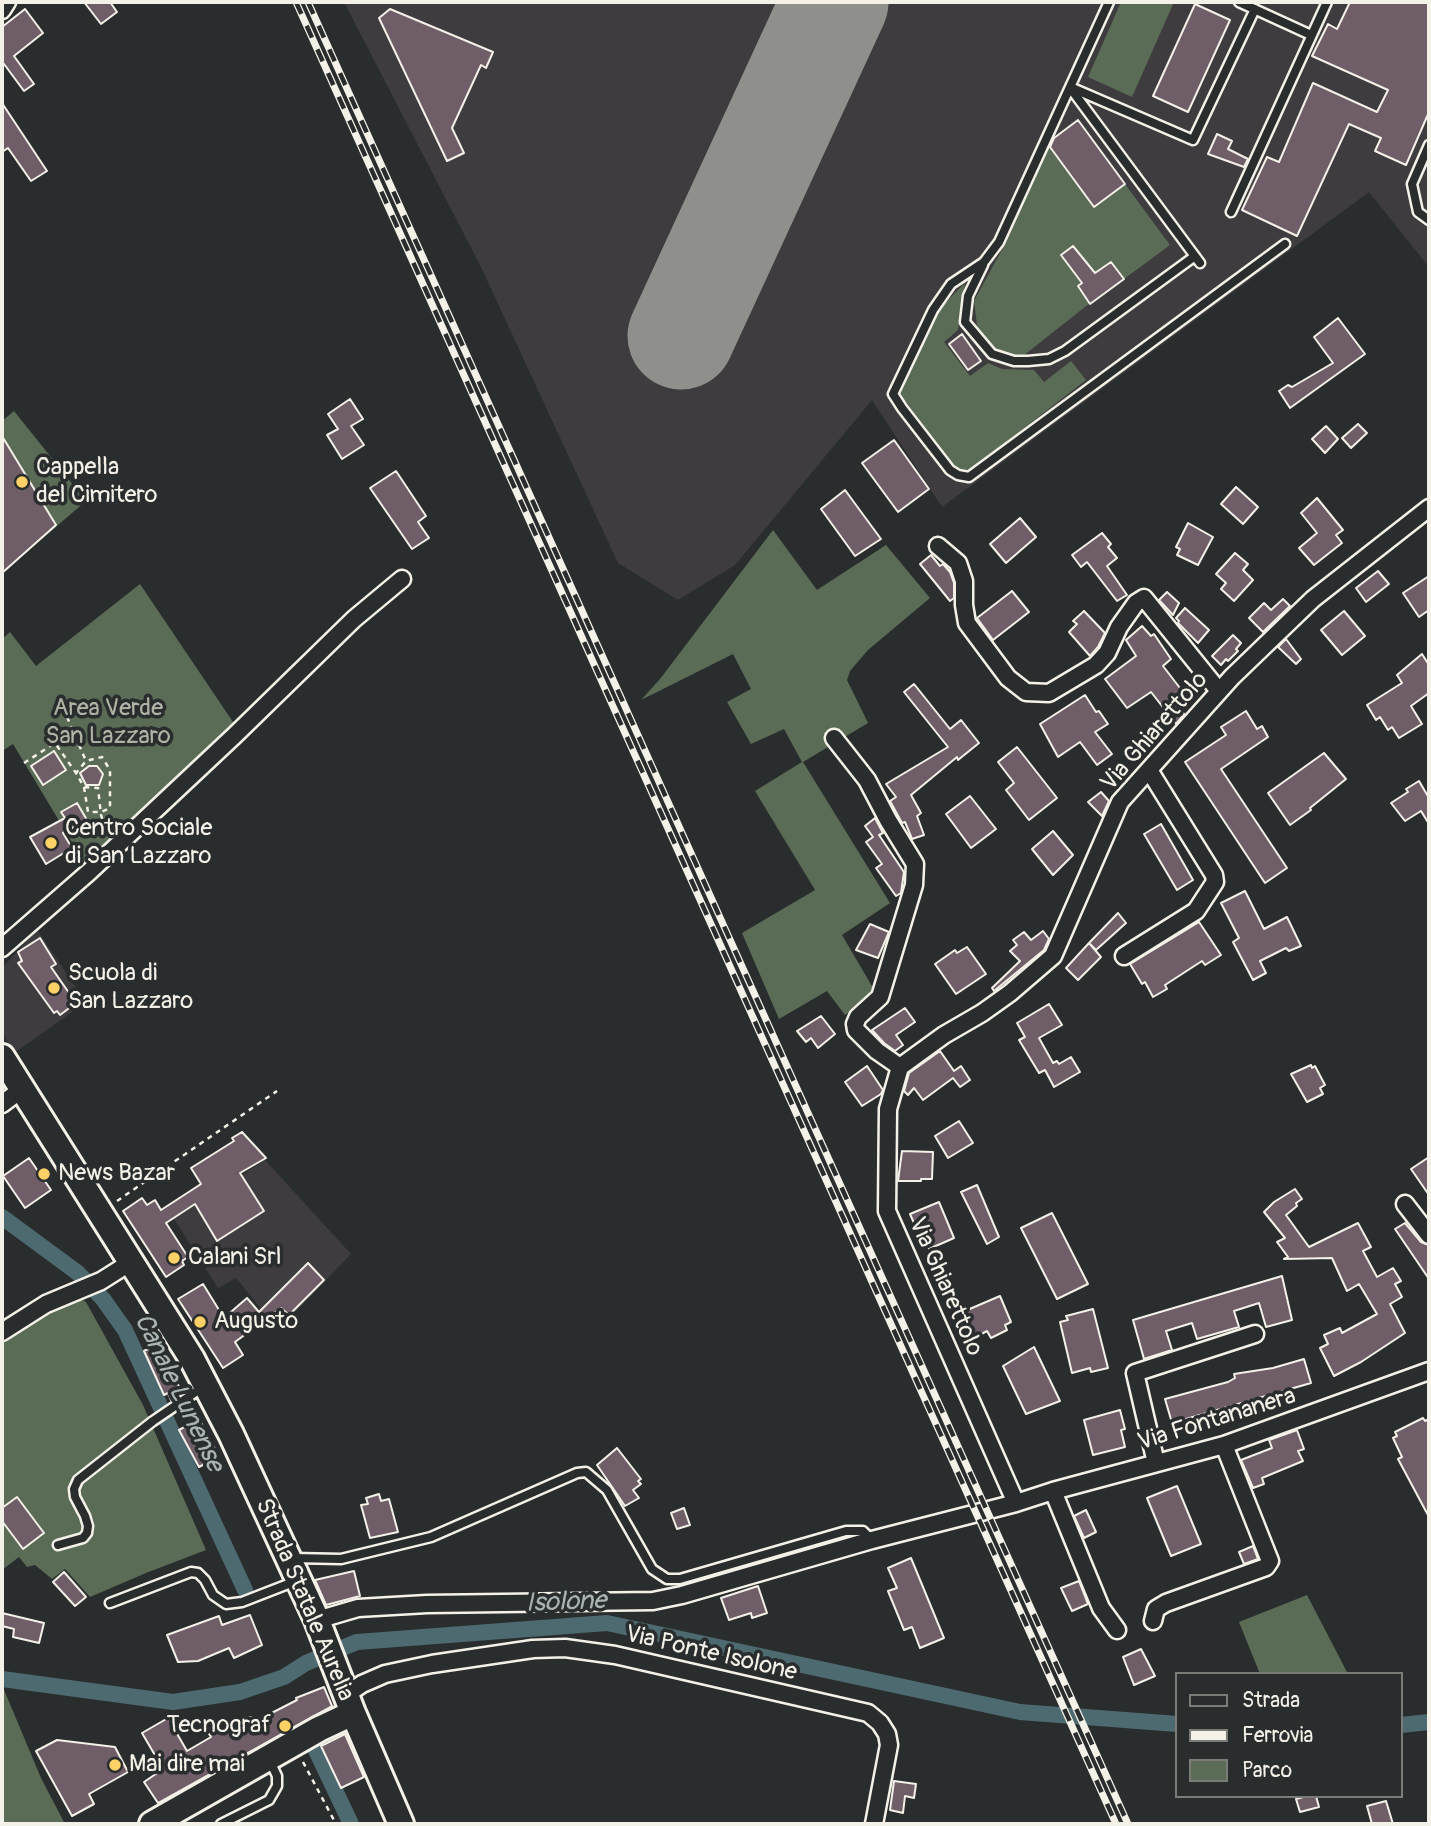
<!DOCTYPE html>
<style>
body{margin:0}
#map{position:relative;width:1431px;height:1826px;overflow:hidden;background:#2a2d2e;font-family:Pangolin,sans-serif}
canvas{display:block}
.frame{position:absolute;inset:0;border:4px solid #f4f1e8;pointer-events:none}
.legend{position:absolute;left:1175px;top:1672px;width:228px;height:126px;box-sizing:border-box;background:#2a2d2e;border:2px solid #7b7b78;margin:0;padding:9px 12px;list-style:none;font-size:21px;color:#f4f1e8}
.legend li{display:flex;align-items:center;gap:14px;height:35px}
.legend b{width:35px;border:2px solid #7b7b78}
</style>
<div id="map">
<canvas width="1431" height="1826"></canvas>
<div class="frame"></div>
<ul class="legend">
<li><b style="height:9px;background:#2a2d2e"></b>Strada</li>
<li><b style="height:9px;background:#f4f1e8"></b>Ferrovia</li>
<li><b style="height:19px;background:#5a6c56"></b>Parco</li>
</ul>
</div>
<script>
const g = document.querySelector('canvas').getContext('2d');
g.lineJoin = 'round';
function fill(path, color) { g.fillStyle = color; g.fill(path, 'evenodd'); }
const poly = rows => new Path2D(rows.map(r => 'M' + r).join(''));
function strokePath(path, color, width, dash) { g.strokeStyle = color; g.lineWidth = width; g.lineCap = dash ? 'butt' : 'round'; g.setLineDash(dash || []); g.stroke(path); }
function label(font, color, halo, rows, align = 'center') {
  g.font = font + ' Pangolin,sans-serif'; g.lineWidth = 7; g.setLineDash([]); g.textBaseline = 'middle'; g.strokeStyle = halo; g.fillStyle = color; for (const [text, x, y, turn = 0] of rows) {
    g.save(); g.translate(x, y); g.rotate((+turn || 0) * Math.PI / 180); g.textAlign = isNaN(turn) ? turn : align; if (halo) g.strokeText(text, 0, 0); g.fillText(text, 0, 0); g.restore();
  }
}
fill(poly([
 [344,2,1429,2,1429,267,1369,192,942,507,872,400,735,565,678,600,618,563,481,267],
 [37,930,86,1002,13,1054,2,1031,2,968],
 [265,1160,351,1254,278,1330,236,1278,218,1288,174,1219]
]), '#3f3c3f');
fill(poly([
 [1121,2,1174,2,1132,97,1088,77],
 [1047,143,1093,205,1125,184,1170,245,1124,279,1111,262,1078,286,1090,303,1023,356,1012,355,994,350,983,337,977,325,974,301,1005,244],
 [965,283,958,330,944,342,970,376,988,363,1002,369,1034,370,1044,382,1071,361,1086,380,970,470,956,468,899,393,938,310],
 [14,411,86,501,2,573,2,421],
 [773,530,817,590,886,545,930,598,868,650,850,671,847,680,868,723,803,762,890,903,842,935,876,993,845,1015,827,991,779,1019,742,933,815,890,755,791,802,762,784,729,751,744,727,702,751,689,733,654,641,700,660,679],
 [140,584,235,725,118,836,85,864,13,744,2,751,2,639,10,632,36,666],
 [81,1299,86,1302,143,1405,206,1550,146,1573,90,1597,65,1569,52,1579,35,1565,27,1567,19,1557,2,1570,2,1341,27,1323],
 [1307,1595,1348,1674,1260,1674,1239,1622],
 [2,1685,41,1778,65,1824,2,1824]
]), '#5a6c56');
strokePath(poly([
 [2,1217,78,1273,103,1299,125,1330,245,1590],
 [2,1679,173,1702,240,1692,284,1677,306,1663,357,1642,607,1623,1020,1712,1177,1724],
 [1401,1725,1429,1722],
 [313,1744,351,1824]
]), '#4d6a70', 16);
strokePath(poly([
 [681,336,835,2]
]), '#8f8f8b', 107);
const building = poly([
 [84,2,110,2,117,12,101,24,84,2],
 [1350,2,1429,2,1429,112,1406,165,1375,151,1381,138,1349,124,1297,236,1242,210,1267,157,1279,162,1313,83,1377,112,1388,90,1312,56,1328,24,1337,29,1350,2],
 [1195,4,1230,20,1188,112,1153,96,1195,4],
 [25,9,43,33,14,56,34,84,24,91,4,64,2,66,2,27,25,9],
 [390,9,493,52,486,68,481,65,452,128,464,153,447,161,379,18,390,9],
 [2,103,47,171,31,181,8,148,2,152,2,103],
 [1078,120,1125,184,1094,207,1050,147,1054,138,1078,120],
 [1217,134,1232,141,1228,149,1248,159,1244,167,1208,154,1217,134],
 [1073,246,1095,273,1111,262,1124,279,1090,304,1078,286,1082,283,1061,255,1073,246],
 [1338,318,1365,354,1290,408,1279,391,1288,385,1292,387,1333,363,1314,337,1338,318],
 [962,334,981,361,968,370,949,344,962,334],
 [350,399,363,419,351,426,364,445,342,459,327,435,338,429,328,414,350,399],
 [1358,424,1367,433,1351,448,1342,438,1358,424],
 [1326,426,1338,439,1325,453,1312,439,1326,426],
 [2,436,56,525,2,573,2,436],
 [894,440,929,489,898,512,862,463,894,440],
 [396,471,426,516,418,522,429,538,412,549,370,488,396,471],
 [1236,487,1258,507,1243,524,1221,504,1236,487],
 [845,490,881,539,855,556,821,509,845,490],
 [1317,498,1343,530,1336,535,1342,543,1314,565,1299,548,1317,533,1301,513,1317,498],
 [1020,518,1036,537,1006,563,990,544,1020,518],
 [1188,523,1213,537,1198,565,1177,555,1180,549,1176,547,1188,523],
 [1102,533,1111,544,1108,547,1117,558,1107,566,1127,595,1117,601,1087,562,1081,567,1072,555,1102,533],
 [1235,553,1248,564,1243,570,1253,580,1234,601,1221,589,1226,583,1216,574,1235,553],
 [931,555,940,566,943,564,950,572,954,583,954,598,950,601,920,564,931,555],
 [1378,571,1389,584,1366,602,1356,588,1378,571],
 [1429,576,1429,610,1419,617,1403,593,1429,576],
 [1012,591,1029,612,993,640,977,618,1012,591],
 [1167,592,1179,603,1173,615,1159,600,1167,592],
 [1283,599,1290,606,1263,632,1249,618,1264,603,1271,610,1283,599],
 [1185,608,1209,630,1198,643,1178,623,1179,621,1176,618,1185,608],
 [1084,611,1105,633,1098,647,1090,656,1069,632,1077,624,1073,621,1084,611],
 [1344,611,1365,636,1342,655,1321,630,1344,611],
 [1142,626,1151,636,1154,634,1171,659,1163,666,1190,701,1180,708,1184,714,1176,724,1151,692,1127,708,1105,679,1136,656,1126,640,1142,626],
 [1233,635,1241,643,1236,649,1238,651,1228,661,1226,659,1221,665,1212,656,1233,635],
 [1286,639,1301,659,1296,664,1278,647,1286,639],
 [1422,654,1429,665,1429,693,1411,706,1422,724,1399,738,1392,727,1388,730,1380,717,1376,720,1367,705,1402,683,1397,675,1422,654],
 [914,684,950,729,961,720,979,743,958,760,957,757,911,795,921,813,917,816,924,835,912,839,905,822,902,823,890,801,896,797,886,784,948,747,904,692,914,684],
 [1085,695,1096,712,1099,711,1108,724,1095,732,1112,754,1097,765,1080,742,1058,757,1040,724,1085,695],
 [1246,711,1257,729,1262,726,1268,737,1221,769,1287,868,1265,883,1185,762,1226,735,1221,727,1246,711],
 [1017,747,1057,798,1029,820,1006,790,1014,783,998,762,1017,747],
 [54,751,66,770,43,785,31,766,54,751],
 [1324,753,1346,779,1310,808,1311,810,1290,825,1268,793,1324,753],
 [89,766,97,766,103,774,99,785,86,785,80,773,89,766],
 [1419,781,1429,798,1429,824,1421,811,1405,821,1391,803,1408,792,1406,789,1419,781],
 [1101,792,1109,801,1102,816,1088,802,1101,792],
 [970,796,996,829,971,848,946,814,970,796],
 [77,803,87,820,63,833,72,848,46,864,30,837,65,818,61,812,77,803],
 [875,818,883,833,879,835,904,872,901,893,896,896,876,868,882,864,866,842,873,837,865,826,875,818],
 [1161,824,1193,880,1177,890,1144,834,1161,824],
 [1053,831,1073,855,1053,875,1032,849,1053,831],
 [1245,891,1264,929,1287,917,1301,946,1289,951,1286,948,1260,961,1266,973,1253,980,1233,942,1239,938,1221,903,1245,891],
 [1118,913,1126,923,1096,950,1089,943,1118,913],
 [1199,922,1221,955,1205,965,1202,961,1165,985,1167,989,1153,997,1145,982,1142,984,1130,964,1199,922],
 [870,924,889,932,878,958,856,950,870,924],
 [1043,931,1049,939,1044,950,994,991,992,988,1020,961,1010,951,1017,945,1013,940,1024,932,1031,940,1043,931],
 [40,938,56,964,51,967,76,1003,60,1015,57,1011,54,1013,18,963,22,961,18,952,40,938],
 [1089,943,1101,957,1078,980,1066,968,1089,943],
 [967,947,986,974,956,994,935,964,955,950,957,953,967,947],
 [1049,1004,1062,1025,1039,1038,1053,1063,1057,1061,1059,1064,1071,1057,1080,1072,1054,1087,1045,1070,1039,1073,1019,1040,1025,1037,1017,1023,1049,1004],
 [905,1008,915,1022,896,1035,903,1045,895,1051,884,1043,872,1030,905,1008],
 [821,1016,835,1034,818,1048,811,1038,806,1042,797,1031,821,1016],
 [940,1051,954,1071,961,1066,970,1080,960,1087,953,1078,923,1100,914,1088,908,1095,904,1091,909,1073,940,1051],
 [1311,1065,1312,1068,1315,1066,1325,1085,1320,1088,1323,1094,1307,1102,1291,1074,1311,1065],
 [867,1066,883,1090,881,1094,862,1106,845,1082,867,1066],
 [959,1121,973,1143,948,1158,935,1136,959,1121],
 [242,1132,266,1158,240,1173,264,1211,217,1241,195,1204,166,1223,188,1257,182,1261,184,1265,166,1277,123,1211,142,1198,147,1205,155,1200,161,1210,201,1184,191,1168,234,1141,232,1138,242,1132],
 [902,1151,933,1152,932,1179,921,1179,921,1181,898,1181,902,1151],
 [1429,1157,1429,1195,1411,1169,1429,1157],
 [29,1158,51,1190,25,1208,3,1176,29,1158],
 [977,1185,999,1237,987,1244,961,1192,977,1185],
 [1295,1189,1302,1199,1296,1203,1297,1206,1286,1215,1309,1247,1358,1223,1371,1247,1363,1251,1377,1277,1393,1268,1401,1281,1395,1284,1402,1297,1390,1304,1405,1333,1361,1362,1334,1376,1320,1348,1328,1344,1324,1335,1340,1328,1342,1333,1377,1314,1359,1284,1347,1291,1332,1258,1284,1259,1288,1257,1277,1242,1285,1238,1264,1212,1274,1202,1295,1189],
 [939,1202,954,1238,929,1249,923,1236,920,1237,910,1214,939,1202],
 [1052,1213,1088,1284,1057,1299,1021,1228,1052,1213],
 [1405,1223,1421,1242,1429,1245,1429,1279,1395,1229,1405,1223],
 [308,1263,324,1280,289,1315,281,1308,235,1342,243,1355,223,1368,178,1299,203,1284,224,1318,247,1298,259,1312,308,1263],
 [1282,1276,1292,1320,1266,1327,1259,1303,1234,1311,1239,1327,1197,1339,1192,1323,1166,1331,1172,1350,1144,1359,1133,1320,1282,1276],
 [1000,1296,1011,1322,1005,1325,1007,1330,991,1338,987,1331,976,1337,965,1311,1000,1296],
 [1093,1309,1108,1368,1091,1372,1090,1368,1072,1373,1060,1322,1068,1320,1066,1316,1093,1309],
 [159,1343,182,1393,171,1400,168,1393,164,1395,144,1351,159,1343],
 [1034,1347,1060,1401,1026,1414,1003,1366,1034,1347],
 [1304,1359,1311,1383,1172,1423,1165,1399,1228,1382,1235,1378,1234,1374,1273,1368,1304,1359],
 [1120,1410,1125,1429,1121,1430,1125,1447,1093,1455,1084,1420,1120,1410],
 [1423,1418,1425,1421,1429,1419,1429,1517,1398,1459,1402,1457,1393,1438,1397,1436,1395,1432,1423,1418],
 [199,1419,216,1451,208,1454,212,1460,199,1467,179,1430,199,1419],
 [1297,1430,1304,1449,1298,1451,1303,1461,1262,1478,1264,1484,1253,1488,1241,1460,1272,1448,1269,1440,1297,1430],
 [617,1448,641,1479,638,1481,641,1484,633,1490,639,1498,625,1506,597,1465,617,1448],
 [1177,1486,1201,1544,1171,1556,1147,1498,1177,1486],
 [379,1494,381,1501,389,1499,398,1532,370,1538,361,1505,368,1504,366,1498,379,1494],
 [17,1497,44,1533,23,1549,2,1521,2,1508,17,1497],
 [684,1508,690,1525,677,1529,671,1513,684,1508],
 [1086,1510,1096,1532,1084,1538,1074,1516,1086,1510],
 [1253,1546,1258,1559,1244,1564,1239,1552,1253,1546],
 [911,1558,944,1638,920,1648,912,1627,904,1630,888,1591,897,1588,888,1568,911,1558],
 [354,1571,360,1596,326,1605,315,1580,354,1571],
 [64,1572,86,1597,75,1606,53,1582,64,1572],
 [1079,1581,1088,1604,1072,1611,1061,1588,1079,1581],
 [758,1586,767,1613,752,1618,751,1613,729,1620,721,1598,758,1586],
 [2,1613,44,1623,39,1643,13,1637,14,1629,2,1626,2,1613],
 [250,1615,262,1645,234,1658,229,1648,198,1661,178,1662,167,1635,219,1616,222,1625,250,1615],
 [1141,1649,1155,1676,1134,1685,1123,1657,1141,1649],
 [324,1687,332,1706,158,1803,144,1782,163,1769,142,1733,168,1718,187,1751,211,1737,206,1729,216,1723,253,1717,256,1721,297,1700,296,1698,324,1687],
 [345,1734,364,1777,341,1788,321,1746,345,1734],
 [57,1740,115,1747,128,1772,89,1794,94,1804,72,1816,36,1751,57,1740],
 [894,1781,916,1784,914,1798,905,1796,903,1813,890,1810,894,1781],
 [1307,1796,1316,1796,1319,1807,1300,1812,1296,1799,1307,1796],
 [1386,1801,1393,1824,1372,1824,1367,1806,1386,1801]
]);
fill(building, '#6f5e68');
strokePath(building, '#f4f1e8', 2);
const service = poly([
 [1109,2,999,242,984,262,951,284,933,310,893,394,902,408,950,470,958,475,969,477,1285,244],
 [1239,2,1311,35],
 [1070,87,1193,140,1255,9],
 [1071,89,1200,263],
 [1429,145,1412,184,1418,212,1429,220],
 [1231,212,1327,2],
 [983,265,968,296,965,322,992,354,1014,361,1028,361,1049,359,1065,351,1195,256],
 [58,1545,83,1538,87,1533,88,1526,85,1516,75,1497,74,1489,78,1480,153,1421,203,1387],
 [292,1558,341,1559,431,1537,577,1473,586,1472,607,1490,652,1569,667,1579,680,1579,846,1531,863,1531,872,1540],
 [110,1603,191,1572,198,1573,205,1580,213,1595,226,1604,242,1602,296,1581],
 [221,1824,269,1800,277,1786,277,1776,269,1759]
]);
const minor = poly([
 [2,10,7,2],
 [938,546,958,563,964,581,964,605,967,623,1008,678,1026,692,1049,693,1096,665,1107,653,1119,627,1136,603,1144,598,1219,691],
 [834,738,867,780,888,820,915,864,914,885,880,997,858,1017,855,1024,856,1030,877,1051,900,1067],
 [2,948,89,872,235,735,354,619,402,579],
 [1124,956,1196,911,1215,882,1214,875,1149,770],
 [2,1104,22,1089],
 [1405,1204,1429,1235],
 [2,1332,46,1304,101,1281,131,1262],
 [1156,1463,1135,1373,1255,1334],
 [1053,1491,1101,1608,1117,1630],
 [1016,1503,887,1211,888,1109,900,1067,944,1035,982,1013,1010,993,1053,956,1120,802,1232,677,1313,599,1429,508],
 [317,1620,358,1608,427,1604,653,1601,682,1595,872,1540,1016,1503,1053,1491,1224,1445,1429,1371],
 [1153,1621,1156,1609,1166,1603,1266,1567,1270,1561,1224,1445],
 [346,1695,362,1684,385,1674,432,1664,533,1649,565,1648,615,1655,868,1713,880,1723,887,1734,889,1745,874,1824]
]);
const primary = poly([
 [2,1057,192,1359,231,1434,317,1620,353,1713,401,1824],
 [152,1824,319,1729,353,1713]
]);
strokePath(service, '#f4f1e8', 13);
strokePath(minor, '#f4f1e8', 21);
strokePath(primary, '#f4f1e8', 30);
strokePath(poly([
 [67,717,86,761,76,773,84,787,98,788,101,815,107,835],
 [24,763,55,743,76,773],
 [84,787,88,812,101,812,110,808,110,770,102,757,86,761],
 [117,1201,277,1091],
 [303,1762,336,1824]
]), '#f4f1e8', 2.5, [5, 5]);
strokePath(service, '#2a2d2e', 8);
strokePath(minor, '#2a2d2e', 16);
strokePath(primary, '#2a2d2e', 24);
const rail = poly([
 [296,2,1116,1824],
 [308,2,1128,1824]
]);
strokePath(rail, '#f4f1e8', 7);
strokePath(rail, '#2a2d2e', 4.5, [13]);
for (const [x, y, r, color] of [
 [22,482,7,"#ffd166"],
 [51,843,7,"#ffd166"],
 [54,988,7,"#ffd166"],
 [44,1174,7,"#ffd166"],
 [174,1258,7,"#ffd166"],
 [200,1322,7,"#ffd166"],
 [285,1726,7,"#ffd166"],
 [115,1765,7,"#ffd166"]
]) { const dot = new Path2D(); dot.arc(x, y, r, 0, 2 * Math.PI); g.fillStyle = color; g.fill(dot); strokePath(dot, '#2a2d2e', 2.5); }
label('24px', '#f4f1e8', '#2a2d2e', [
 ["Cappella",36,468],
 ["del Cimitero",36,496],
 ["Centro Sociale",65,829],
 ["di San Lazzaro",65,857],
 ["Scuola di",68,974],
 ["San Lazzaro",68,1002],
 ["News Bazar",58,1174],
 ["Calani Srl",188,1258],
 ["Augusto",214,1322],
 ["Tecnograf",271,1726,"right"],
 ["Mai dire mai",129,1765]
], 'left');
label('24px', '#afb5a6', '#2a2d2e', [
 ["Area Verde",108,709],
 ["San Lazzaro",108,737]
]);
label('24px', '#f4f1e8', '#2a2d2e', [
 ["Via Ghiarettolo",1155,732,-49],
 ["Via Ghiarettolo",945,1287,66],
 ["Via Fontananera",1217,1420,-17],
 ["Strada Statale Aurelia",304,1600,67],
 ["Via Ponte Isolone",711,1654,13]
]);
label('italic 26px', '#a9b4b2', '#2a2d2e', [
 ["Canale Lunense",178,1393,64],
 ["Isolone",566,1603,-2]
]);
</script>
